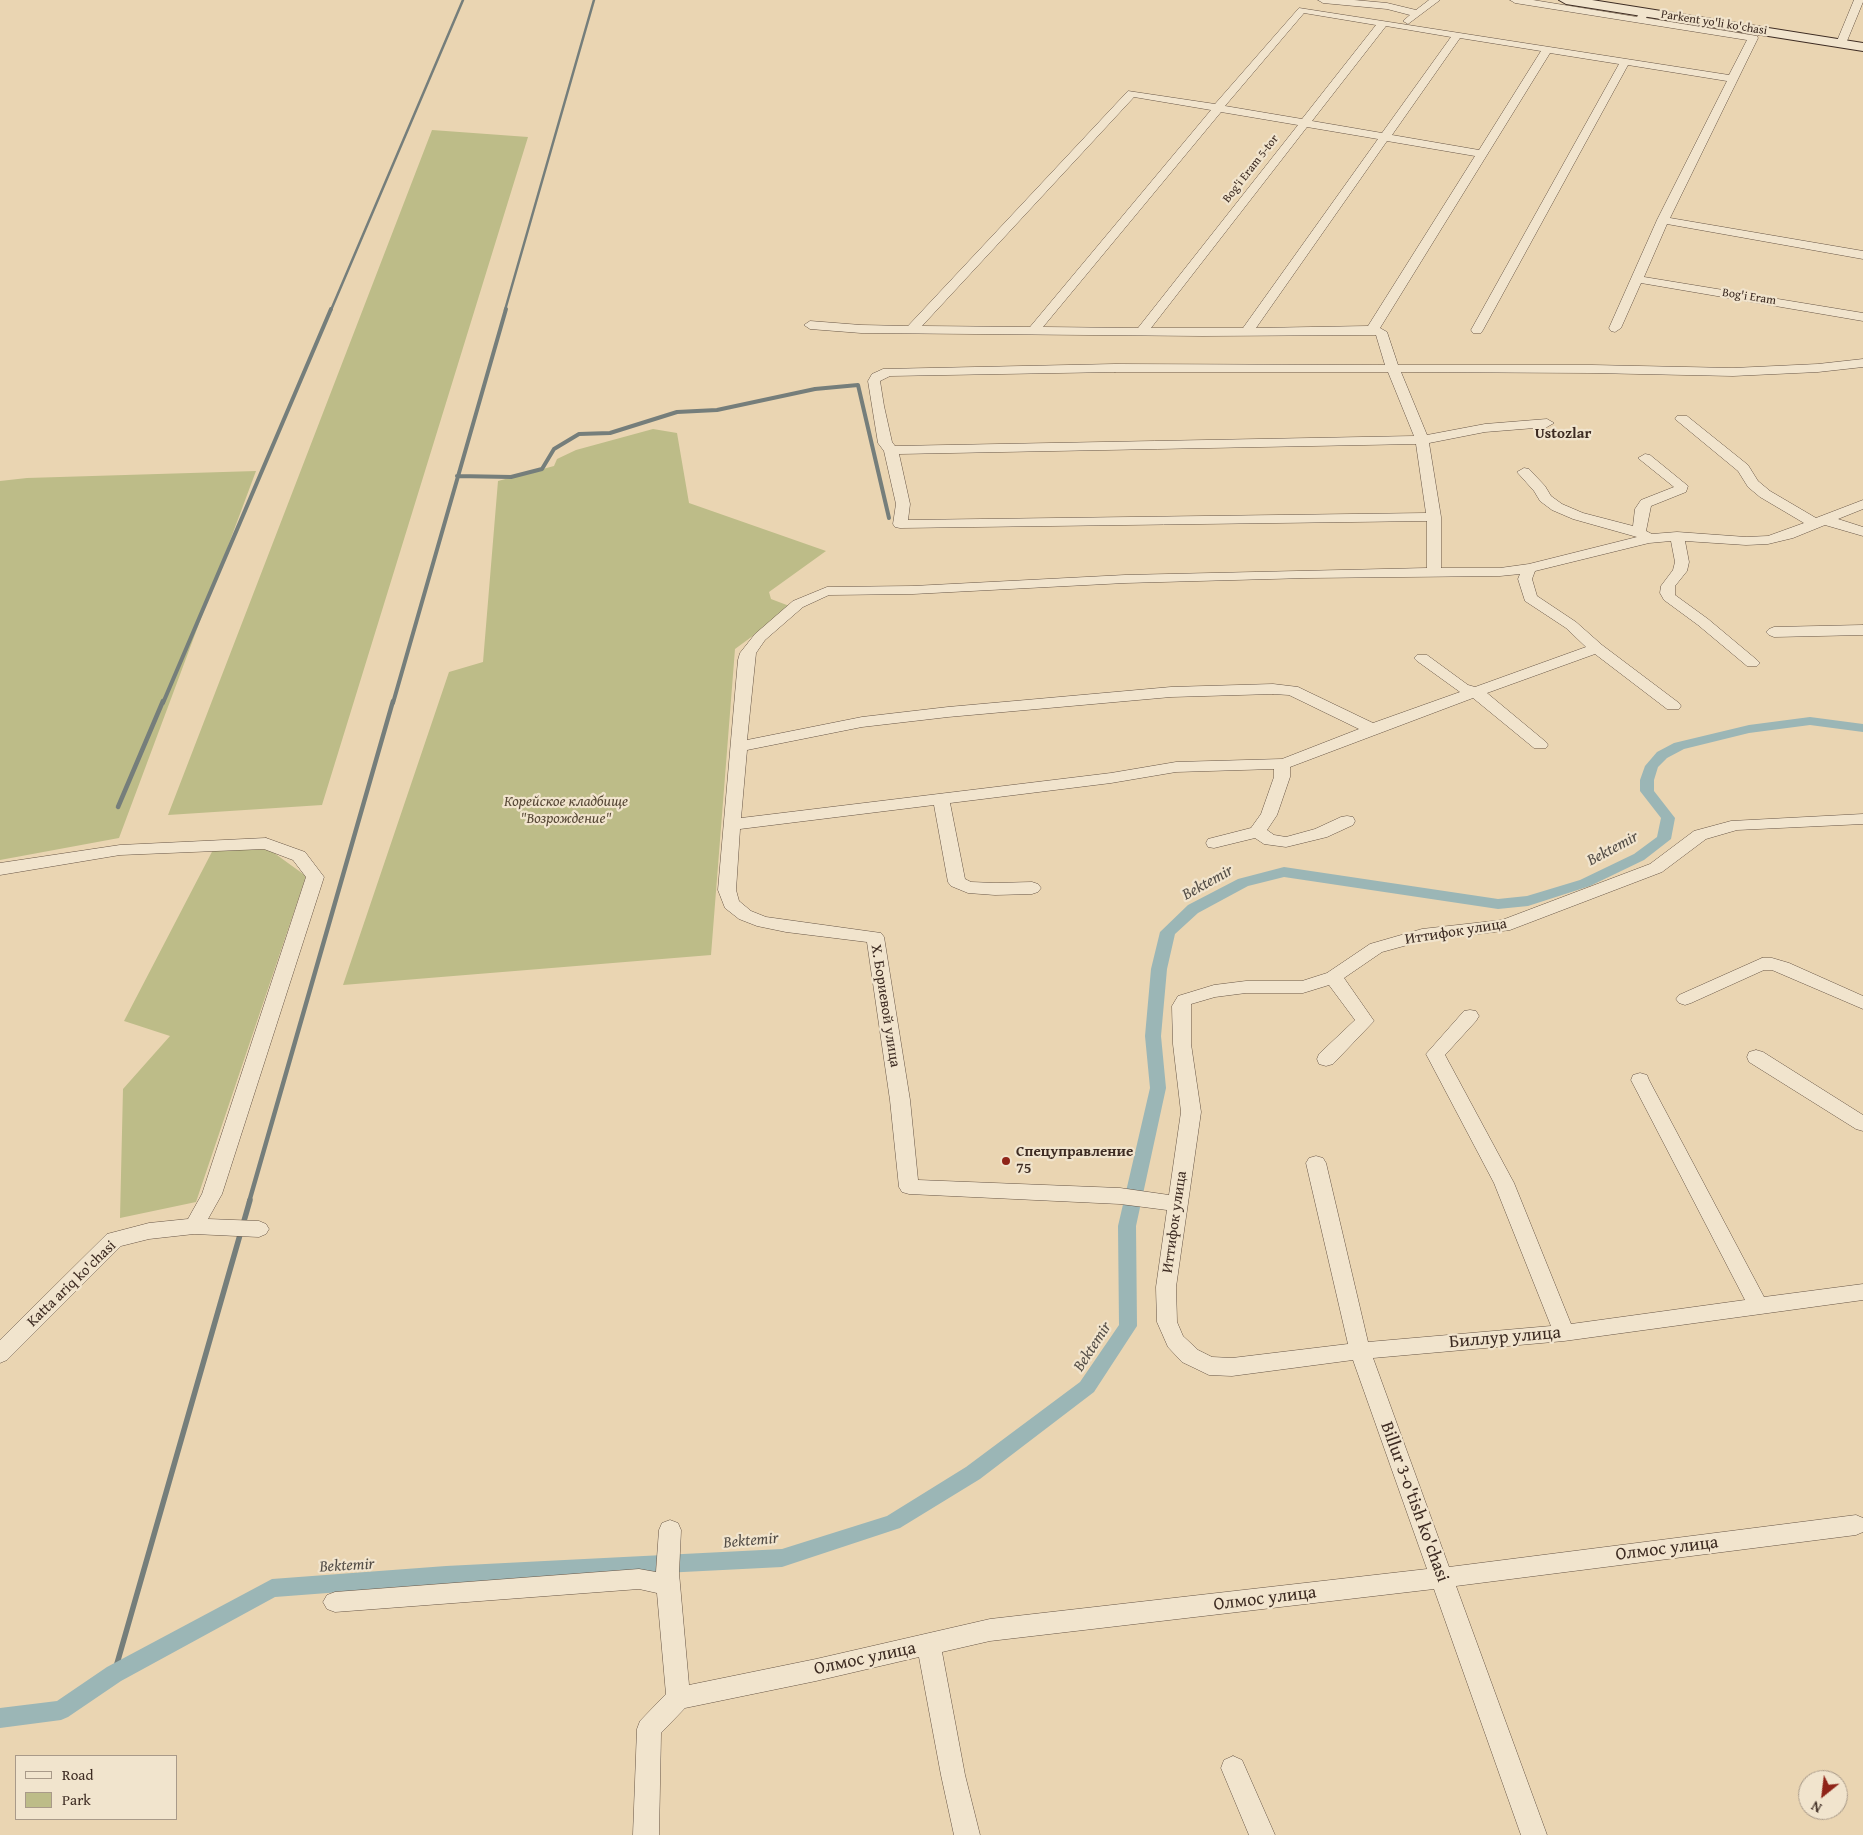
<!DOCTYPE html>
<meta charset="utf-8">
<style>
body{margin:0}
#map{position:relative;width:1863px;height:1835px;overflow:hidden;background:#ead5b2;font-family:"Gentium Book Plus",serif}
canvas{display:block}
.legend{position:absolute;left:15px;top:1755px;width:162px;height:65px;box-sizing:border-box;background:#f1e4cd;border:1px solid #a99a89;margin:0;padding:6px 9px;list-style:none;font-size:15px;color:#3d2b22}
.legend li{display:flex;align-items:center;gap:10px;height:25px}
.legend b{width:25px;border:1px solid #a99a89}
.north{position:absolute;left:1798px;top:1770px;width:50px;height:50px;box-sizing:border-box;background:#f1e4cd;border:1px solid #a99a89;border-radius:50%;rotate:209deg;font-size:14px;font-weight:700;line-height:20px;text-align:center;color:#3d2b22}
.north::after{content:'';display:block;margin:auto;width:18px;height:22px;background:#8f2418;clip-path:polygon(50% 0,100% 100%,50% 72%,0 100%)}
</style>
<div id="map">
<canvas width="1863" height="1835"></canvas>
<ul class="legend">
<li><b style="height:6px;background:#f1e4cd"></b>Road</li>
<li><b style="height:14px;background:#bdbc88"></b>Park</li>
</ul>
<div class="north">N</div>
</div>
<script>
const g = document.querySelector('canvas').getContext('2d');
g.lineJoin = 'round';
function fill(path, color) { g.fillStyle = color; g.fill(path, 'evenodd'); }
const poly = rows => new Path2D(rows.map(r => 'M' + r).join(''));
function strokePath(path, color, width, dash) { g.strokeStyle = color; g.lineWidth = width; g.lineCap = dash ? 'butt' : 'round'; g.setLineDash(dash || []); g.stroke(path); }
function label(font, color, halo, rows, align = 'center') {
  g.font = font + ' "Gentium Book Plus",serif'; g.lineWidth = 4.5; g.setLineDash([]); g.textBaseline = 'middle'; g.strokeStyle = halo; g.fillStyle = color; for (const [text, x, y, turn = 0] of rows) {
    g.save(); g.translate(x, y); g.rotate((+turn || 0) * Math.PI / 180); g.textAlign = isNaN(turn) ? turn : align; if (halo) g.strokeText(text, 0, 0); g.fillText(text, 0, 0); g.restore();
  }
}
fill(poly([
 [432,130,528,137,322,805,168,815],
 [653,429,677,433,689,503,826,551,769,592,771,599,792,607,735,649,711,955,343,985,449,672,483,662,498,481,554,466,557,459,576,450],
 [256,471,119,838,0,860,0,481,27,478],
 [215,846,270,850,306,876,196,1202,120,1218,123,1089,170,1036,124,1021]
]), '#bdbc88');
strokePath(poly([
 [331,310,463,0],
 [505,310,594,0]
]), '#757e7b', 2.5);
strokePath(poly([
 [457,476,511,477,542,469,554,449,579,434,610,433,677,412,717,410,815,389,858,385,889,518],
 [163,703,331,309],
 [393,703,506,309]
]), '#757e7b', 4);
strokePath(poly([
 [118,807,163,701],
 [249,1202,393,701]
]), '#757e7b', 4.5);
strokePath(poly([
 [114,1674,250,1200]
]), '#757e7b', 5.5);
fill(poly([
 [1810,717,1863,724,1863,732,1810,725,1749,733,1684,749,1667,758,1658,767,1654,780,1654,791,1675,818,1671,839,1644,860,1590,886,1528,906,1498,909,1284,877,1248,886,1198,913,1175,934,1167,969,1161,1036,1166,1088,1136,1226,1137,1326,1094,1392,980,1479,900,1528,782,1567,446,1584,275,1597,121,1681,68,1717,61,1720,0,1728,0,1708,57,1701,107,1667,272,1579,446,1566,782,1549,887,1516,966,1467,1080,1382,1119,1325,1118,1226,1150,1088,1145,1036,1151,969,1160,932,1188,905,1238,879,1284,867,1498,899,1527,896,1580,880,1634,854,1657,837,1661,818,1640,791,1640,780,1645,766,1657,752,1674,743,1749,725,1810,717]
]), '#9bb6b6');
const street = poly([
 [1318,0,1354,0,1387,3,1416,10,1429,0,1440,0,1408,24,1403,21,1410,15,1387,9,1323,3,1318,0],
 [1510,0,1533,0,1637,17,1641,10,1644,9,1649,12,1646,18,1757,36,1758,38,1670,218,1863,251,1863,259,1667,224,1644,277,1863,313,1863,321,1641,283,1621,328,1615,332,1611,331,1609,328,1657,220,1727,81,1628,65,1483,330,1481,333,1473,333,1471,330,1619,64,1550,53,1380,328,1387,332,1398,365,1592,365,1733,368,1818,364,1863,359,1863,367,1818,372,1733,376,1592,373,1401,372,1427,435,1485,424,1547,419,1554,423,1547,427,1485,432,1429,443,1441,517,1441,568,1500,568,1529,564,1637,537,1573,519,1552,510,1540,501,1534,491,1517,472,1524,468,1529,469,1545,486,1551,496,1562,504,1583,513,1633,526,1635,509,1641,500,1674,487,1638,458,1645,454,1650,455,1688,486,1686,492,1651,506,1646,531,1652,534,1677,532,1746,537,1768,536,1804,523,1760,497,1748,487,1738,471,1675,419,1677,416,1687,416,1748,465,1758,481,1770,491,1816,518,1863,500,1863,509,1838,519,1863,527,1863,536,1825,525,1793,538,1768,544,1746,545,1685,541,1689,562,1687,571,1675,586,1675,595,1708,619,1757,660,1760,663,1757,666,1747,666,1698,625,1664,600,1660,593,1661,586,1673,570,1675,562,1671,541,1649,543,1535,571,1532,579,1537,596,1576,622,1602,645,1679,703,1681,706,1679,709,1667,709,1595,654,1487,693,1546,742,1548,745,1546,748,1534,748,1473,698,1290,767,1290,777,1277,815,1267,830,1274,835,1286,837,1315,829,1341,817,1347,816,1353,817,1355,821,1353,825,1327,837,1286,847,1264,844,1255,838,1214,848,1208,847,1206,843,1208,839,1251,828,1261,814,1274,777,1274,769,1176,772,1111,783,950,803,965,879,971,882,995,883,1032,882,1038,884,1041,888,1038,892,1032,894,995,895,968,893,951,886,948,882,934,805,740,829,736,890,739,901,751,911,766,917,881,933,884,937,910,1100,918,1180,1120,1188,1169,1195,1181,1112,1173,1044,1172,1006,1178,996,1214,985,1246,981,1302,981,1327,973,1370,944,1422,929,1502,920,1650,864,1694,831,1731,821,1863,814,1863,824,1737,830,1706,839,1662,872,1510,930,1422,941,1382,952,1344,978,1374,1021,1333,1064,1326,1066,1319,1064,1317,1059,1319,1054,1355,1020,1329,985,1303,993,1246,993,1215,997,1191,1004,1191,1044,1201,1112,1176,1287,1177,1322,1183,1336,1198,1350,1212,1357,1232,1358,1348,1344,1306,1163,1309,1158,1316,1156,1323,1158,1326,1163,1368,1342,1551,1326,1494,1183,1426,1054,1464,1011,1470,1010,1476,1011,1479,1016,1476,1021,1445,1055,1514,1183,1571,1324,1745,1300,1631,1080,1633,1075,1640,1073,1647,1075,1649,1080,1764,1297,1863,1284,1863,1300,1564,1341,1373,1358,1449,1567,1856,1515,1863,1518,1863,1532,1856,1535,1456,1586,1547,1835,1521,1835,1434,1589,990,1641,942,1652,965,1775,980,1835,954,1835,941,1775,919,1657,816,1681,685,1708,661,1733,659,1835,633,1835,637,1729,640,1721,666,1694,657,1593,639,1589,335,1612,327,1609,323,1602,327,1595,335,1592,639,1569,656,1572,659,1530,662,1523,670,1520,678,1523,681,1530,679,1573,689,1685,816,1659,990,1619,1427,1569,1353,1360,1232,1376,1209,1375,1182,1362,1168,1347,1157,1322,1156,1287,1167,1210,1120,1204,909,1194,902,1192,899,1187,890,1100,867,942,786,932,757,926,739,919,725,908,718,890,738,660,740,653,755,634,793,601,827,587,913,586,1125,575,1427,568,1427,521,900,528,895,527,893,524,896,504,884,451,878,443,868,381,872,374,883,369,1115,364,1385,365,1376,335,1202,336,861,333,810,329,804,325,810,321,861,325,908,326,1128,91,1215,104,1299,8,1729,75,1747,40,1515,3,1510,0],
 [1304,13,1376,25,1302,119,1225,106,1304,13],
 [1386,26,1451,37,1382,133,1312,121,1386,26],
 [1460,38,1541,51,1479,150,1392,135,1460,38],
 [1134,97,1211,110,1030,327,922,326,1134,97],
 [1221,112,1298,125,1138,328,1043,327,1221,112],
 [1307,127,1378,139,1243,328,1151,328,1307,127],
 [1387,141,1475,156,1368,326,1256,328,1387,141],
 [1115,372,1388,372,1414,436,895,446,892,442,884,406,880,381,890,376,1115,372],
 [1416,444,1426,513,908,520,910,504,899,454,1416,444],
 [1520,574,1518,579,1525,601,1566,628,1586,647,1475,687,1468,685,1427,655,1417,655,1414,658,1417,661,1460,692,1373,723,1298,687,1273,684,1171,687,948,707,862,717,747,740,756,653,765,640,803,607,829,595,913,594,1125,583,1307,578,1500,576,1520,574],
 [1273,694,1289,695,1359,729,1282,759,1176,762,1111,773,741,818,747,750,862,727,948,717,1171,697,1273,694],
 [1854,0,1863,0,1863,2,1847,41,1846,43,1838,43,1837,41,1854,0],
 [1863,625,1863,635,1774,637,1769,635,1766,632,1769,629,1774,627,1863,625],
 [266,838,305,852,324,877,222,1194,208,1219,259,1221,266,1224,269,1229,266,1234,259,1237,194,1234,149,1239,121,1246,7,1360,0,1363,0,1340,107,1234,149,1223,188,1219,202,1194,306,877,293,860,264,849,120,855,0,875,0,863,120,845,266,838],
 [1762,958,1772,958,1789,963,1863,996,1863,1009,1772,970,1764,970,1691,1003,1685,1005,1679,1003,1676,999,1679,995,1762,958],
 [1756,1050,1763,1052,1863,1115,1863,1131,1856,1129,1749,1062,1747,1057,1749,1052,1756,1050],
 [1233,1756,1242,1760,1275,1835,1249,1835,1221,1768,1224,1760,1233,1756]
]);
const secondary = poly([
 [1559,0,1592,0,1863,43,1863,51,1566,4,1559,0]
]);
strokePath(street, '#685646', 1);
strokePath(secondary, '#3d2b22', 2);
fill(street, '#f1e4cd');
fill(secondary, '#f1e4cd');
for (const [x, y, r, color] of [
 [1006,1161,5,"#8f2418"]
]) { const dot = new Path2D(); dot.arc(x, y, r, 0, 2 * Math.PI); g.fillStyle = color; g.fill(dot); strokePath(dot, '#f1e4cd', 2); }
label('12px', '#3d2b22', '#f1e4cd', [
 ["Parkent yo'li ko'chasi",1714,23,9],
 ["Bog'i Eram 5-tor",1251,169,-52],
 ["Bog'i Eram",1749,297,9]
]);
label('bold 15px', '#3d2b22', '#f1e4cd', [
 ["Ustozlar",1563,434]
]);
label('italic 15px', '#574836', '#f1e4cd', [
 ["Корейское кладбище",566,802],
 ["\"Возрождение\"",566,819]
]);
label('15px', '#3d2b22', '#f1e4cd', [
 ["Иттифок улица",1456,932,-9],
 ["Х. Бориевой улица",885,1006,81],
 ["Иттифок улица",1175,1222,-82],
 ["Katta ariq ko'chasi",72,1284,-44]
]);
label('bold 15px', '#3d2b22', '#f1e4cd', [
 ["Спецуправление",1016,1152],
 ["75",1016,1169]
], 'left');
label('italic 16px', '#544e47', '#f1e4cd', [
 ["Bektemir",1613,849,-28],
 ["Bektemir",1208,883,-29],
 ["Bektemir",1093,1347,-57],
 ["Bektemir",751,1541,-5],
 ["Bektemir",347,1566,-3]
]);
label('18px', '#3d2b22', '#f1e4cd', [
 ["Биллур улица",1505,1338,-5],
 ["Billur 3-o'tish ko'chasi",1414,1502,70],
 ["Олмос улица",1667,1549,-7],
 ["Олмос улица",1265,1599,-7],
 ["Олмос улица",865,1659,-12]
]);
</script>
